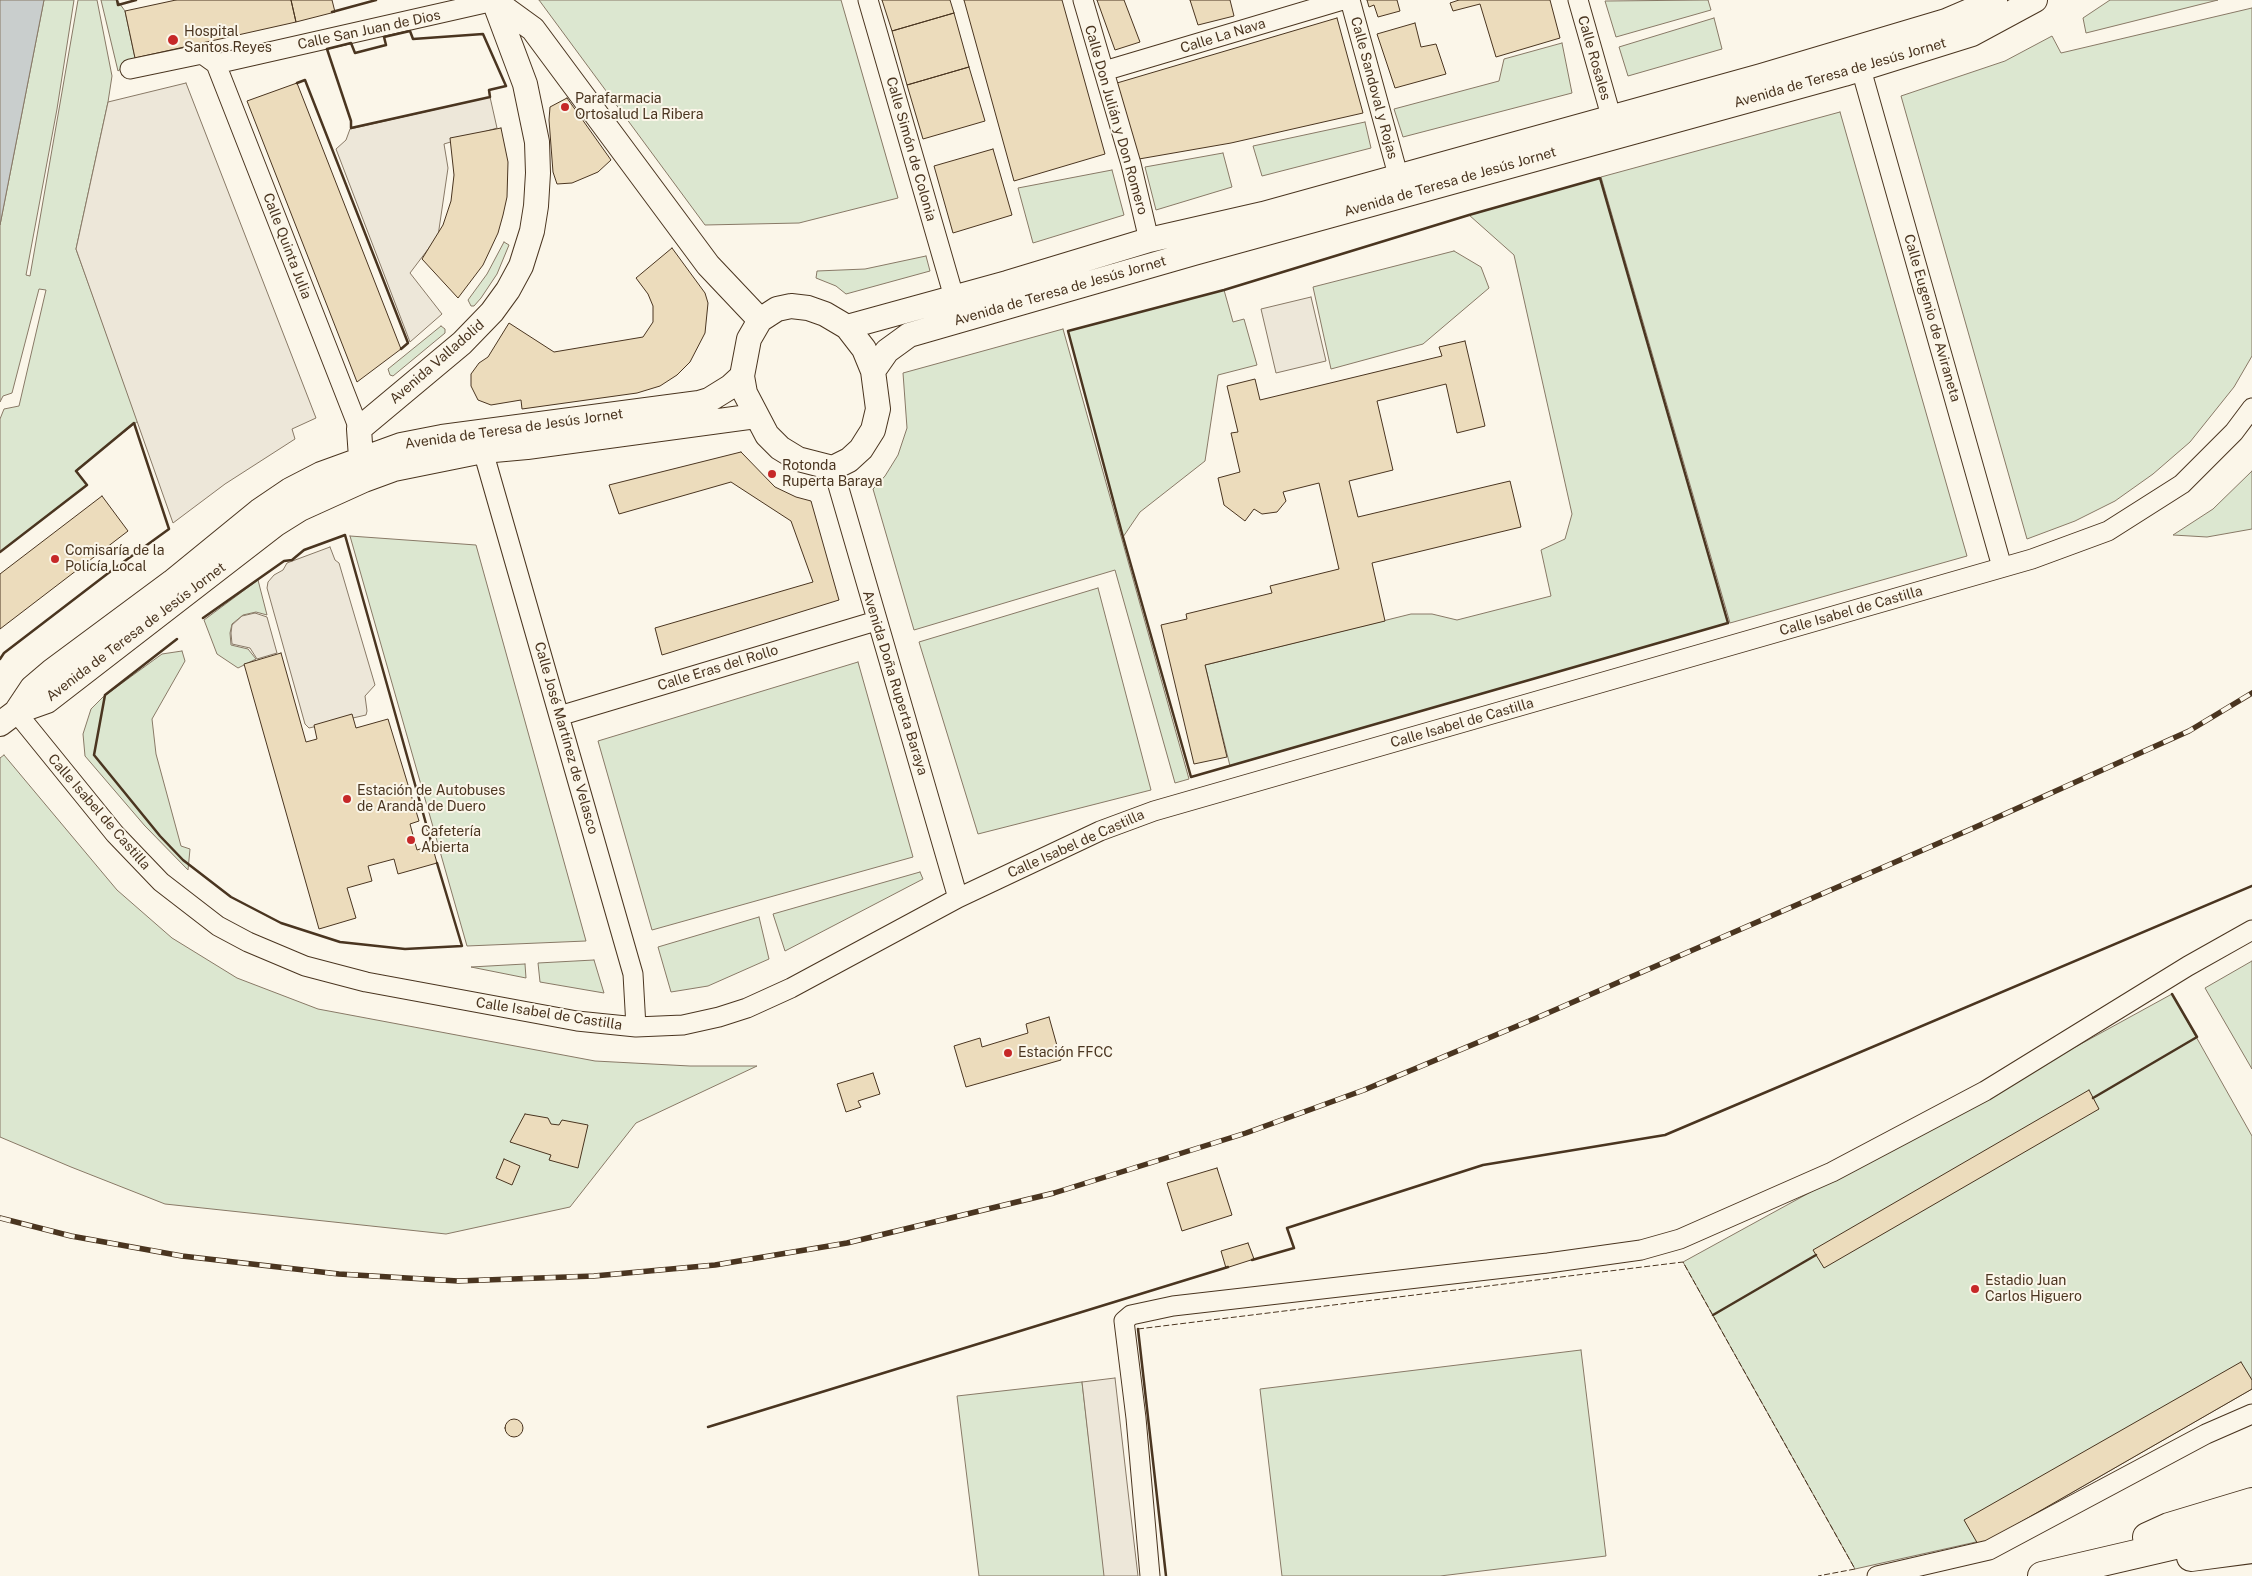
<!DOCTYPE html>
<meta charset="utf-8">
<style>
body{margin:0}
canvas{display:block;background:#fbf6e9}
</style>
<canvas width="2252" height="1576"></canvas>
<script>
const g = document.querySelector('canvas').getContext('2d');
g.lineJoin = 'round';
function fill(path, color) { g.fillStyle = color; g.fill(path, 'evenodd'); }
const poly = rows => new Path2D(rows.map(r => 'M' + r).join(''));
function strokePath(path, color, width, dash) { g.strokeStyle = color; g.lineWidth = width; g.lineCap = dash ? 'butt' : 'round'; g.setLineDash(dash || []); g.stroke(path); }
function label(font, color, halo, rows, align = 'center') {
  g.font = font + ' "Public Sans",sans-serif'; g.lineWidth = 4; g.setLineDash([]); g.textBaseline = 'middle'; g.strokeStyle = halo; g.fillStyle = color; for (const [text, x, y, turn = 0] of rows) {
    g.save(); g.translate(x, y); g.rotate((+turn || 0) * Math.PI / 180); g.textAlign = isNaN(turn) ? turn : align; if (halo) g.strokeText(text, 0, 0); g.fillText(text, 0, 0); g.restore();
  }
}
const green = poly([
 [44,0,74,0,57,109,26,275,30,276,78,0,97,0,112,76,108,102,76,249,138,421,76,470,87,485,0,552,0,419,4,409,19,406,46,290,39,289,12,393,3,396,0,402,0,225,44,0],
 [101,0,117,0,125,11,135,58,118,71,101,0],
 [539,0,841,0,898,198,799,223,705,225,539,0],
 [1708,0,1711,10,1616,37,1605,1,1708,0],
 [2110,0,2218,0,2086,33,2083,18,2110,0],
 [2252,8,2252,356,2234,387,2190,442,2153,474,2115,501,2075,521,2027,539,1901,96,2005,61,2052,36,2061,53,2252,8],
 [1714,18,1722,49,1628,76,1619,47,1714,18],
 [1562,43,1572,93,1403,137,1394,109,1499,81,1504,59,1562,43],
 [1840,112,1967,556,1730,623,1601,177,1840,112],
 [1365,122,1371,148,1262,176,1253,146,1365,122],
 [1223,153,1232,187,1156,210,1145,167,1223,153],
 [1112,170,1124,215,1033,243,1018,188,1112,170],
 [1600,178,1728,623,1230,766,1205,665,1411,614,1432,614,1457,620,1551,596,1541,550,1565,539,1572,514,1514,255,1469,215,1600,178],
 [504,242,509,245,497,274,481,298,474,306,471,306,468,300,487,274,504,242],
 [1454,251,1481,267,1489,288,1423,344,1331,369,1313,287,1454,251],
 [926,256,930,271,846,294,836,286,816,278,817,271,865,269,926,256],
 [1224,290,1233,322,1244,319,1257,365,1218,375,1205,461,1140,512,1123,537,1068,331,1224,290],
 [441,326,445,329,445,333,393,376,390,375,388,369,441,326],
 [1063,329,1189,779,1175,783,1115,570,914,630,873,489,885,476,898,455,907,428,903,373,1063,329],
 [2252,471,2252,529,2207,537,2173,535,2213,509,2252,471],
 [350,536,476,545,586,941,467,946,350,536],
 [258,580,267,615,256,612,243,615,232,624,230,633,231,645,248,649,256,659,238,668,217,654,204,620,258,580],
 [1098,588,1151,790,978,834,919,642,1098,588],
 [182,651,185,661,152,719,156,754,181,846,190,849,188,870,145,826,85,756,83,734,91,709,103,697,162,654,182,651],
 [858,662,913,857,652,930,598,741,858,662],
 [4,755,117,890,172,938,237,978,318,1009,595,1061,690,1066,757,1066,636,1123,570,1207,446,1234,165,1204,71,1167,0,1137,0,758,4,755],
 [920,872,923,879,785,951,773,914,920,872],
 [759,917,769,959,708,986,671,992,658,947,759,917],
 [594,960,604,993,540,982,538,963,594,960],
 [2252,961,2252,1069,2205,988,2252,961],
 [525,964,526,978,471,967,525,964],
 [2172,994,2252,1136,2252,1389,1979,1546,1976,1542,1855,1569,1683,1262,2172,994],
 [1581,1350,1606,1556,1440,1576,1282,1576,1260,1389,1581,1350],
 [1082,1382,1105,1576,979,1576,957,1396,1082,1382]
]);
fill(green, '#dce7d0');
strokePath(green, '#887966', 1);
const parking = poly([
 [186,83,316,418,292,429,295,439,225,484,173,523,76,249,108,102,186,83],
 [490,97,497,128,444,144,448,168,438,236,410,273,442,314,410,342,336,149,346,140,350,129,490,97],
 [1311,297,1326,361,1276,373,1261,309,1311,297],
 [330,547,335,560,339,563,375,685,365,696,367,711,366,715,309,728,305,724,267,588,268,582,274,575,283,570,287,563,330,547],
 [255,613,267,617,277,653,257,659,250,648,232,644,231,633,232,625,242,616,255,613],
 [1115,1378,1129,1500,1138,1576,1104,1576,1082,1382,1115,1378]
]);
fill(parking, '#ede7d9');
strokePath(parking, '#887966', 1);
const water = poly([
 [0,0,44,0,0,225,0,0]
]);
fill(water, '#c9cecd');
strokePath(water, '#887966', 1);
const building = poly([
 [176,0,291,0,296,22,135,58,125,11,176,0],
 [291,0,332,0,335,12,296,22,291,0],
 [882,0,950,0,954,13,892,31,882,0],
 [964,0,1062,0,1105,154,1014,181,964,0],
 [1097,0,1124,0,1140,42,1115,50,1097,0],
 [1190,0,1230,0,1234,16,1198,25,1190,0],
 [1367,0,1397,0,1400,11,1378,17,1374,5,1369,7,1367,0],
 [1459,0,1550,0,1560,38,1496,57,1480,4,1453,11,1450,3,1459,0],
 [954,13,969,67,907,85,892,31,954,13],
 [1337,18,1363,113,1231,143,1139,159,1117,83,1337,18],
 [1415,23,1421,47,1436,44,1446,74,1395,88,1377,34,1415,23],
 [969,67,985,121,923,139,907,85,969,67],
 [297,83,401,349,357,382,247,101,297,83],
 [567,98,611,160,598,172,572,183,557,184,553,172,549,120,550,107,567,98],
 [501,128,508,162,507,197,503,215,498,233,483,265,458,298,422,259,443,225,451,201,454,175,450,138,501,128],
 [993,149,1012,215,953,233,934,166,993,149],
 [672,248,705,293,708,303,705,333,690,362,677,375,660,386,637,393,522,409,521,400,491,405,478,400,471,386,471,374,479,363,488,357,509,323,554,352,643,337,653,322,653,306,648,294,636,278,672,248],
 [1465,341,1485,426,1457,433,1446,384,1377,401,1393,470,1349,481,1358,517,1510,481,1521,527,1372,563,1385,621,1205,665,1227,757,1194,764,1161,625,1187,619,1186,614,1272,593,1270,586,1339,569,1319,483,1283,492,1286,501,1277,512,1262,514,1254,509,1245,521,1224,505,1218,478,1240,472,1231,433,1238,432,1227,386,1255,379,1260,400,1442,356,1439,347,1465,341],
 [741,452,775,487,796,497,811,501,839,600,662,655,655,628,813,582,791,521,731,482,619,514,609,485,741,452],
 [102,496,128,531,0,629,0,574,102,496],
 [281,653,306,742,317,739,314,725,352,714,356,728,388,719,419,821,410,824,417,850,432,845,437,863,398,874,394,859,368,866,372,881,347,888,356,918,319,929,244,664,281,653],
 [1049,1017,1061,1060,966,1087,954,1046,980,1038,982,1047,1028,1033,1026,1024,1049,1017],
 [873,1073,880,1094,858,1101,861,1107,846,1112,837,1084,873,1073],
 [2089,1090,2099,1109,1824,1268,1813,1250,2089,1090],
 [525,1114,548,1118,551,1124,559,1125,562,1120,588,1125,578,1168,549,1160,551,1155,510,1142,525,1114],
 [504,1159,520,1166,512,1185,496,1178,504,1159],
 [1217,1168,1232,1215,1182,1231,1167,1183,1217,1168],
 [1248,1243,1254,1259,1226,1268,1221,1251,1248,1243],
 [2241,1362,2252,1380,2252,1389,1979,1546,1964,1520,2241,1362],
 '505 1428a9 9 0 1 1 18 0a9 9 0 1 1-18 0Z'
]);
fill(building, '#ecdcbc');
strokePath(building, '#4a3520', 1);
const minor = poly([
 [868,0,954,297],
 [1083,0,1131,164,1149,240],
 [1350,0,1398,175],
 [1578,0,1611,116],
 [216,64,359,429],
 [130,69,202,54,216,64,494,1],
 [1861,69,2002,567],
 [1104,71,1343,0],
 [483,451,633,974,636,1027],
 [833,468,958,898],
 [16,712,115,834,161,882,218,926,248,942,305,966,366,982,577,1021,636,1027,683,1025,719,1017,747,1008,791,988,958,898,1100,831,1154,811,2032,559,2108,531,2182,484,2234,432,2252,408],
 [559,716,876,621],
 [1150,1576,1136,1418,1124,1321,1131,1315,1173,1306,1548,1263,1641,1250,1680,1239,1832,1172,1985,1091,2188,966,2252,930],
 [1877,1576,1989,1550,2206,1434,2252,1414]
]);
const tertiary = poly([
 [493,0,533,29,708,265,760,320],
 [791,306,808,308,825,314,847,327,864,349,873,371,878,409,873,430,861,449,849,460,833,468,798,459,780,448,767,435,745,393,742,376,749,339,760,320,777,309,791,306],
 [847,327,1007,283,1149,240,1263,214,1761,76,1946,21,1995,0],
 [873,371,887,351,909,335,1194,253,1844,74,1972,34,2035,0],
 [361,458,359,429,462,343,492,312,508,290,521,266,532,231,536,206,538,173,537,142,525,84,494,1],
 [16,712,47,701,276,524,300,509,364,480,394,469,483,451,527,447,756,416],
 [0,724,16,712,32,688,52,671,172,582,259,511,290,490,321,474,401,445,442,437,699,403,709,400,730,387,742,376]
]);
const trunk = poly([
 [2147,1537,2169,1527,2252,1502],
 [2191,1557,2252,1549],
 [2042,1576,2252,1527]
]);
strokePath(minor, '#4a3520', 21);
strokePath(tertiary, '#4a3520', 26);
strokePath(trunk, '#4a3520', 30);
strokePath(minor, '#fbf6e9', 19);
strokePath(tertiary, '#fbf6e9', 24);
strokePath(trunk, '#fbf6e9', 28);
const rail = poly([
 [0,1218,71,1236,182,1256,339,1274,458,1281,594,1276,715,1265,847,1243,1054,1193,1246,1133,1364,1090,1534,1019,1969,830,2189,731,2252,693]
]);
strokePath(rail, '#4a3520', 5.5);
strokePath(rail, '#fbf6e9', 4, [11]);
strokePath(poly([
 [1138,1329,1683,1262,1855,1569,1818,1576]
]), '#4a3520', 1, [6, 2.5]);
strokePath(poly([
 [117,0,118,5,136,0],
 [332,12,376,0],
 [410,31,413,39,483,34,506,86,489,90,490,97,351,128,351,121,327,49,351,43,355,53,386,45,384,37,410,31],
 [297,83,305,80,408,343,401,349],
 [1600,178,1728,623,1191,777,1123,537,1068,331,1224,290,1469,215,1600,178],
 [0,552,87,485,76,471,134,423,169,529,111,571,4,653,0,659],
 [203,618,284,561,292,560,304,550,345,535,432,845],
 [177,639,105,695,94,755,160,836,183,860,231,897,281,923,340,942,405,949,462,946,437,863],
 [2093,1098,2197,1037,2172,994],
 [1252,1260,1294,1248,1287,1228,1483,1165,1665,1135,2252,886],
 [1713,1315,1816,1255],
 [1138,1329,1166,1576],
 [708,1427,1228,1267]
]), '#4a3520', 2.5);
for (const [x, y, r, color] of [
 [173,40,6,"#c62828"],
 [565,107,5,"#c62828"],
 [772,474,5,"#c62828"],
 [55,559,5,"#c62828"],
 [347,799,5,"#c62828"],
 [411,840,5,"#c62828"],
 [1008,1053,5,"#c62828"],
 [1975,1289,5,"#c62828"]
]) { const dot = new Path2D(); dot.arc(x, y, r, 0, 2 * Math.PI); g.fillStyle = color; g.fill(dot); strokePath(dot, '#fbf6e9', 2); }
label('14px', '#4a3520', '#fbf6e9', [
 ["Calle San Juan de Dios",369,30,-12],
 ["Calle La Nava",1223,36,-17],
 ["Calle Rosales",1594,58,74],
 ["Avenida de Teresa de Jesús Jornet",1840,73,-16],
 ["Calle Sandoval y Rojas",1374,88,75],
 ["Calle Don Julián y Don Romero",1116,120,74],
 ["Calle Simón de Colonia",911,149,74],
 ["Avenida de Teresa de Jesús Jornet",1450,182,-16],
 ["Calle Quinta Julia",287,246,69],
 ["Avenida de Teresa de Jesús Jornet",1060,291,-16],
 ["Calle Eugenio de Aviraneta",1932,318,74],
 ["Avenida Valladolid",437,362,-41],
 ["Avenida de Teresa de Jesús Jornet",514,429,-8],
 ["Calle Isabel de Castilla",1851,611,-16],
 ["Avenida de Teresa de Jesús Jornet",136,632,-37],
 ["Calle Eras del Rollo",718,668,-17],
 ["Avenida Doña Ruperta Baraya",895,683,73],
 ["Calle Isabel de Castilla",1462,723,-16],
 ["Calle José Martínez de Velasco",566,738,74],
 ["Calle Isabel de Castilla",99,812,49],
 ["Calle Isabel de Castilla",1076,844,-24],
 ["Calle Isabel de Castilla",549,1014,9]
]);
label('14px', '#4a3520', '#fbf6e9', [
 ["Hospital",184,32],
 ["Santos Reyes",184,48],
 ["Parafarmacia",575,99],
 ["Ortosalud La Ribera",575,115],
 ["Rotonda",782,466],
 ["Ruperta Baraya",782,482],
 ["Comisaría de la",65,551],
 ["Policía Local",65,567],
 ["Estación de Autobuses",357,791],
 ["de Aranda de Duero",357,807],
 ["Cafetería",421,832],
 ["Abierta",421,848],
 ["Estación FFCC",1018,1053],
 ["Estadio Juan",1985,1281],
 ["Carlos Higuero",1985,1297]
], 'left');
</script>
